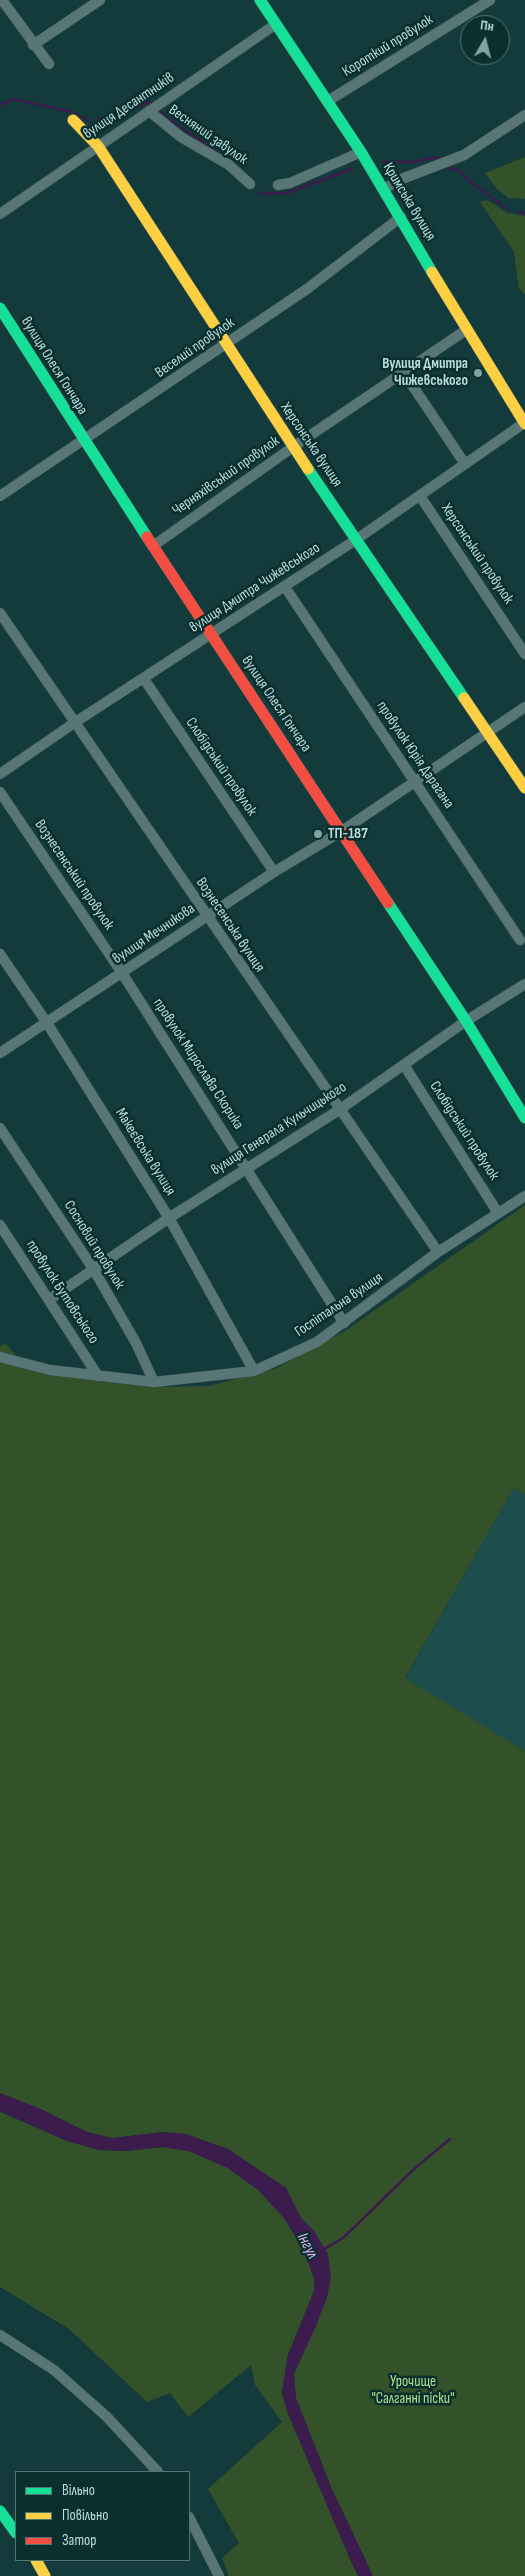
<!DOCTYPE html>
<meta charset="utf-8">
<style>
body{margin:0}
#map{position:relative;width:525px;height:2576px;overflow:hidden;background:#133b3b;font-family:"Sofia Sans Condensed",sans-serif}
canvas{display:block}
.legend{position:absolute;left:15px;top:2471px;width:175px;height:90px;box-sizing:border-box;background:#0b2e2e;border:1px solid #507474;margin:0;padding:6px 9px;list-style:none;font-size:15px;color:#b7dddc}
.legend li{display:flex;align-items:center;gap:10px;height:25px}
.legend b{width:25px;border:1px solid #507474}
.north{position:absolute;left:460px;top:15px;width:50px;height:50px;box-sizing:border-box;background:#0b2e2e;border:1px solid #507474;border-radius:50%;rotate:8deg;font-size:14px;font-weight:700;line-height:20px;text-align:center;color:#b7dddc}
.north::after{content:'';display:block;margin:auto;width:18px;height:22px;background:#7ea4a4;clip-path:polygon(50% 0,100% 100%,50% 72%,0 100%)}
</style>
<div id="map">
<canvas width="525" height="2576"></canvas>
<ul class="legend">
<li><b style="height:6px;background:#16e098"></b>Вільно</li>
<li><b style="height:6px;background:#ffcf43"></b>Повільно</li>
<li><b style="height:6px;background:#f24e42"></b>Затор</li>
</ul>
<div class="north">Пн</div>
</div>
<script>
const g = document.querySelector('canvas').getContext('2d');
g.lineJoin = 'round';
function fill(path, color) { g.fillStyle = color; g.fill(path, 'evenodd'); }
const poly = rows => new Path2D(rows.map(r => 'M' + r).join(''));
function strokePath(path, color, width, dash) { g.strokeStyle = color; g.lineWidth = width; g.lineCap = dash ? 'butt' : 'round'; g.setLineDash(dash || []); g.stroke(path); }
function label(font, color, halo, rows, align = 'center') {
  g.font = font + ' "Sofia Sans Condensed",sans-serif'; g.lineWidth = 5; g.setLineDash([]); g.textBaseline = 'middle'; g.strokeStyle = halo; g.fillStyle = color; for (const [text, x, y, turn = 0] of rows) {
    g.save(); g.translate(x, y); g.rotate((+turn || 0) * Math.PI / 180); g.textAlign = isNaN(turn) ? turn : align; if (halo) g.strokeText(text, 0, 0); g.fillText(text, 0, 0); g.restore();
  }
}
fill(poly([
 [514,1488,525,1494,525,1751,405,1679]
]), '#1d4d4c');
fill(poly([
 [525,157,525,199,509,198,497,189,485,173],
 [487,200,507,213,525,216,525,294,519,289,514,252,480,202],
 [525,1205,525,1494,514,1488,405,1678,525,1751,525,2576,373,2576,331,2487,296,2398,294,2374,327,2297,314,2231,301,2218,286,2188,228,2149,164,2132,112,2138,87,2132,43,2110,0,2093,0,1346,6,1344,19,1359,93,1378,156,1387,209,1386,275,1369,345,1331],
 [0,2112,67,2141,99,2150,126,2151,163,2147,189,2151,228,2168,258,2190,284,2218,303,2249,314,2278,314,2291,288,2355,282,2393,288,2414,358,2576,229,2576,222,2558,239,2543,208,2489,282,2422,255,2385,251,2365,188,2417,170,2393,147,2402,69,2329,0,2287]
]), '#335229');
fill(poly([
 [0,2093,43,2110,87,2132,112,2138,164,2132,186,2134,228,2149,286,2188,301,2218,314,2231,328,2254,331,2279,327,2297,316,2326,294,2374,296,2398,331,2487,373,2576,358,2576,352,2564,288,2414,282,2392,288,2355,314,2291,314,2278,303,2249,284,2218,258,2190,228,2168,189,2151,163,2147,126,2151,99,2150,67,2141,0,2111]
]), '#3b1c4d');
strokePath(poly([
 [0,105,13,99,72,112,88,120],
 [157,109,168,119,228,159],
 [96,120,151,102],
 [383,162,411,162,440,157],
 [445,167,458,170,471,182,509,210],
 [259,192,260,194,287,193,351,169],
 [518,212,525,214],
 [324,2249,343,2238,415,2168,450,2139]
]), '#3b1c4d', 2.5);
const street = poly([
 [2,0,49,64],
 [33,45,100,0],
 [328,101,490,0],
 [149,111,181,137,229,165,250,184],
 [278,185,290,183,361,152],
 [384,189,399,180,464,155,525,115],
 [0,214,276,24],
 [404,373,465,464],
 [0,496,307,289,401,217],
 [420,496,525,654],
 [153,546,293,447,466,330],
 [285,587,520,940],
 [0,613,438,1252],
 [144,679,274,872],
 [0,774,74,723,357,539,524,423],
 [0,792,122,973,344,1323],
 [0,954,47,1023,169,1218,254,1371],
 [0,1053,274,872,342,831,525,707],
 [404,1065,498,1213],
 [0,1128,94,1270,136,1343,154,1382],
 [0,1225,98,1376],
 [50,1299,169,1218,339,1110,466,1021,525,984],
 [0,1357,50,1370,154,1382,254,1371,317,1342,438,1252,525,1196],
 [0,2335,54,2370,106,2416,158,2472],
 [189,2517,219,2576]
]);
const fast = poly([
 [260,0,361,152,432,272],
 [0,308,147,537],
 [308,469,464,698],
 [388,903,466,1021,525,1118],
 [0,2511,16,2533]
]);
const slow = poly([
 [73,120,98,146,308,469],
 [432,272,525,424],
 [464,698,525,788],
 [36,2560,45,2576]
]);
const jam = poly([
 [147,537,388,903]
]);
strokePath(street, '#395656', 11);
strokePath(fast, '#395656', 12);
strokePath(slow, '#395656', 12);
strokePath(jam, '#395656', 12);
strokePath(street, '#577675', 10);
strokePath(fast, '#16e098', 11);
strokePath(slow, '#ffcf43', 11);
strokePath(jam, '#f24e42', 11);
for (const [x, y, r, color] of [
 [478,373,5,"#7ea4a4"],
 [318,834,5,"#7ea4a4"]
]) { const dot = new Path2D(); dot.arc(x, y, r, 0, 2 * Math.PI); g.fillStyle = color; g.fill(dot); strokePath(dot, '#0b2e2e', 2); }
label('15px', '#b7dddc', '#0b2e2e', [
 ["Короткий провулок",388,46,-32],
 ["вулиця Десантників",129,106,-34],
 ["Весняний завулок",208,135,35],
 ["Кримська вулиця",409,202,59],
 ["Веселий провулок",195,348,-35],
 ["вулиця Олеся Гончара",54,366,58],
 ["Херсонська вулиця",311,445,56],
 ["Черняхівський провулок",226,476,-35],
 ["Херсонський провулок",477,554,56],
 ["вулиця Дмитра Чижевського",255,588,-33],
 ["вулиця Олеся Гончара",276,704,56],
 ["провулок Юрія Дарагана",415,755,56],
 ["Слобідський провулок",221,767,56],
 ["Вознесенський провулок",74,875,56],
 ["Вознесенська вулиця",230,925,56],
 ["вулиця Мечникова",154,934,-34],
 ["провулок Мирослава Скорика",198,1064,57],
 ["вулиця Генерала Кульчицького",279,1129,-33],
 ["Слобідський провулок",464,1131,57],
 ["Макеєвська вулиця",145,1152,58],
 ["Сосновий провулок",94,1245,58],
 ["провулок Бутовського",62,1292,57],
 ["Госпітальна вулиця",339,1305,-34]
]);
label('bold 15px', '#b7dddc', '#0b2e2e', [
 ["Вулиця Дмитра",468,364],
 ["Чижевського",468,381],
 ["ТП-187",328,834,"left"]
], 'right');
label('15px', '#a9e289', '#0b2e2e', [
 ["Урочище",413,2382],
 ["\"Салганні піски\"",413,2399]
]);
label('italic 16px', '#e2b4f8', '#0b2e2e', [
 ["Інгул",307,2246,63]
]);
</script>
